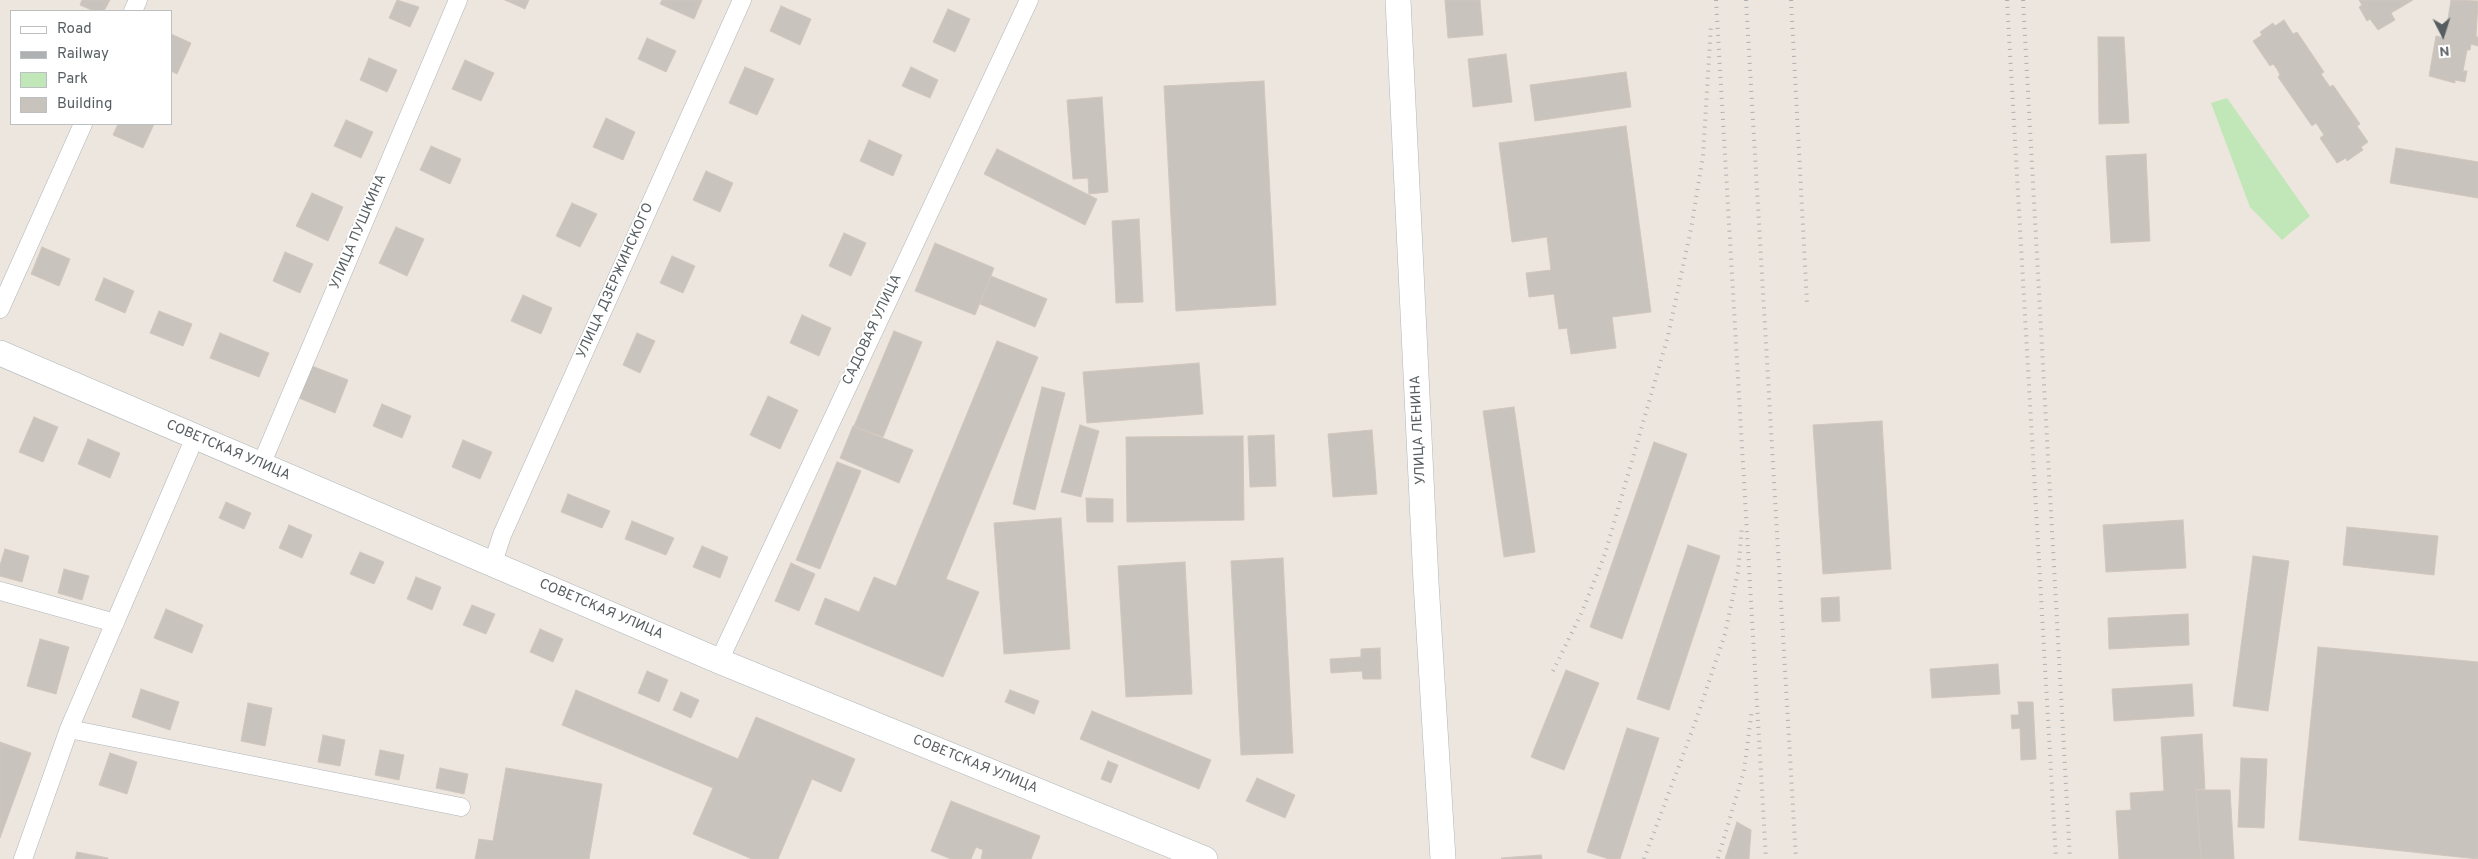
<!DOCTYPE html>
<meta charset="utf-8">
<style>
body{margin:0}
#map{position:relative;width:2478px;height:859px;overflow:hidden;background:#ece6de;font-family:Overpass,sans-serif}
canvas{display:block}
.legend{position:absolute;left:10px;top:10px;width:162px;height:115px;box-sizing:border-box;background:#fff;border:1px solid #bcbfc0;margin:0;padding:6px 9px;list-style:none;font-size:15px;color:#575e61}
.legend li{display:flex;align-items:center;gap:10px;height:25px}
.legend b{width:25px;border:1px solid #bcbfc0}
.north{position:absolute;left:2418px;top:10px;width:50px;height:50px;-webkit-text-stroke:4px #fff;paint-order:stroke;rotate:175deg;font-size:14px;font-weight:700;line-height:20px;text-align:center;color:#575e61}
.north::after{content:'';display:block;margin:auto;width:18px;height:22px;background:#575e61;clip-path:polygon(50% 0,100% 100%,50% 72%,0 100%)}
</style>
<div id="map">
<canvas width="2478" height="859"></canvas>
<ul class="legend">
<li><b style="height:6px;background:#fff"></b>Road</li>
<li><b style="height:6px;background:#afb0b1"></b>Railway</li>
<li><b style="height:14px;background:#c1e6b8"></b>Park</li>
<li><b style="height:14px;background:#c9c3bd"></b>Building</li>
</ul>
<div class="north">N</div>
</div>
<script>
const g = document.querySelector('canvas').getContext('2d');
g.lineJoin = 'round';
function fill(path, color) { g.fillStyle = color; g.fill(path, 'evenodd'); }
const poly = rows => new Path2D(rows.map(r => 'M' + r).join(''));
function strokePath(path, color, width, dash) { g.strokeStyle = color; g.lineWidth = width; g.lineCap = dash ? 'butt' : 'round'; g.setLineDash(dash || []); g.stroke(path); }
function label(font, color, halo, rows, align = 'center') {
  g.font = font + ' Overpass,sans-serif'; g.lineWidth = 4; g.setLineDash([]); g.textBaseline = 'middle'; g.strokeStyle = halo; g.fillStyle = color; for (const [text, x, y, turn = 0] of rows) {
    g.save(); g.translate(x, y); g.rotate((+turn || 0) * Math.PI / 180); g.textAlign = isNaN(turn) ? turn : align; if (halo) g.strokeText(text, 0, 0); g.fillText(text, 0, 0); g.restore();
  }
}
fill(poly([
 [2227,98,2310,216,2282,240,2250,207,2211,103]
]), '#c1e6b8');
const building = poly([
 [82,0,110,0,104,11,94,11,80,5,82,0],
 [397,0,419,7,410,27,389,18,397,0],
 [505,0,529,0,525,9,505,0],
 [662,0,702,0,694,19,660,4,662,0],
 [1445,0,1480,0,1483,35,1448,38,1445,0],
 [2359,0,2413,0,2391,13,2395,20,2378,30,2370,19,2367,21,2359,7,2362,5,2359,0],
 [2451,0,2478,1,2476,37,2478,37,2478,46,2471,44,2470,50,2467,50,2463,71,2467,71,2465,82,2455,80,2455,83,2429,76,2436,36,2445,38,2451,0],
 [781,6,811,19,800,45,770,31,781,6],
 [948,9,970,19,955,52,933,42,948,9],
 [2284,20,2293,34,2297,32,2324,72,2321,74,2330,87,2333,85,2360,124,2357,126,2368,142,2361,147,2363,150,2347,161,2346,158,2337,163,2320,138,2324,135,2316,123,2312,126,2278,77,2280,75,2277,69,2273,64,2270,66,2253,41,2262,35,2260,32,2273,23,2275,26,2284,20],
 [171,34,191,43,177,74,171,71,171,34],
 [2098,37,2124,37,2129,123,2099,124,2098,37],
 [647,38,676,51,666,72,638,59,647,38],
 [1506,54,1512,102,1473,107,1468,59,1506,54],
 [369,58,397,70,387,92,360,80,369,58],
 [465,60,494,73,481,101,452,89,465,60],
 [745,67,774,79,757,115,729,103,745,67],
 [911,67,938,80,930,98,902,86,911,67],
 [1626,72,1631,107,1535,121,1530,85,1626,72],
 [1264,81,1276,305,1176,311,1164,86,1264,81],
 [1102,97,1108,192,1089,194,1088,178,1073,179,1067,100,1102,97],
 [606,118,635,132,623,160,593,147,606,118],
 [346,120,373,132,361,158,334,146,346,120],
 [118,124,154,124,143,148,113,135,118,124],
 [1626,126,1651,312,1612,317,1616,348,1571,354,1567,328,1559,329,1554,294,1529,297,1526,273,1551,270,1547,237,1512,242,1499,143,1626,126],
 [869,140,902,155,893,176,860,161,869,140],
 [431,146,461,159,450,184,420,170,431,146],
 [2396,148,2478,162,2478,198,2390,183,2396,148],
 [997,149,1097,199,1085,225,984,174,997,149],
 [2146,154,2150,241,2111,243,2106,156,2146,154],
 [706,171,733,183,720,212,693,200,706,171],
 [312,193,343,207,328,241,296,226,312,193],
 [572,203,597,214,580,247,556,236,572,203],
 [1139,219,1143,302,1116,303,1112,221,1139,219],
 [396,227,424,239,407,276,379,263,396,227],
 [844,233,866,243,851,276,829,266,844,233],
 [935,243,994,268,975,315,915,291,935,243],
 [42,247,70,259,59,286,31,274,42,247],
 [285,252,313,264,300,293,273,281,285,252],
 [672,256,695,266,683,293,660,283,672,256],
 [991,276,1047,299,1035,327,980,304,991,276],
 [104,278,134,291,125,313,95,300,104,278],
 [523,295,552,308,541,334,511,321,523,295],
 [159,311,192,324,183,346,150,333,159,311],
 [802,315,831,328,819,356,790,343,802,315],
 [894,331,922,342,883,437,854,426,894,331],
 [220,333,269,353,259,377,210,358,220,333],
 [637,333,655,341,640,373,623,365,637,333],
 [997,341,1038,357,946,579,979,592,943,677,815,624,825,598,859,612,874,577,896,586,997,341],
 [1199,363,1203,414,1087,423,1083,372,1199,363],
 [312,366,348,380,335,413,299,398,312,366],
 [1042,387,1065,393,1035,510,1013,504,1042,387],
 [768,396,798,410,780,449,750,435,768,396],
 [382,404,411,416,402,438,373,426,382,404],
 [1514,407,1535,552,1504,557,1483,411,1514,407],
 [34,417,58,427,43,462,19,452,34,417],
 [1882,421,1891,569,1823,574,1813,425,1882,421],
 [1080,425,1099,431,1081,497,1061,492,1080,425],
 [853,426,913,450,899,483,840,458,853,426],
 [1372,430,1377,494,1333,497,1328,434,1372,430],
 [1274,435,1276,486,1250,487,1248,436,1274,435],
 [1243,436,1244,520,1127,522,1126,437,1243,436],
 [88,439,120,453,110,478,78,464,88,439],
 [463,440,492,452,480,479,452,467,463,440],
 [1654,442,1687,454,1622,639,1590,627,1654,442],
 [837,462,861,471,820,569,796,560,837,462],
 [568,494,610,511,602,528,561,512,568,494],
 [1086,498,1113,499,1113,522,1087,522,1086,498],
 [226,502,251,513,244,529,219,518,226,502],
 [1061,518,1070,649,1004,654,994,523,1061,518],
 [2183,520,2186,568,2106,572,2103,525,2183,520],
 [632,521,674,538,666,555,625,539,632,521],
 [289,525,312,535,302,558,279,548,289,525],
 [2347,527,2438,536,2434,575,2343,565,2347,527],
 [1688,545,1720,556,1669,710,1637,699,1688,545],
 [702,546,728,557,720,578,693,567,702,546],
 [5,549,29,556,22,582,0,576,0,565,5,549],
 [360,552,384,562,374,584,350,574,360,552],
 [2253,556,2289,561,2268,711,2233,706,2253,556],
 [1283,558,1293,753,1241,755,1231,561,1283,558],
 [1185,562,1192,694,1126,697,1118,566,1185,562],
 [791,563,815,574,799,611,775,601,791,563],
 [64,569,89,576,82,600,58,593,64,569],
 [416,577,441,587,432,610,407,599,416,577],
 [1839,597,1840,621,1822,622,1821,598,1839,597],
 [472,605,495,614,486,634,463,625,472,605],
 [166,609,203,625,192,653,154,638,166,609],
 [2188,614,2189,645,2109,649,2108,618,2188,614],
 [540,629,563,639,553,662,530,652,540,629],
 [40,639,69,647,56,694,27,686,40,639],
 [2318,647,2478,662,2478,859,2299,840,2318,647],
 [1380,648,1381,679,1363,679,1362,671,1331,673,1330,659,1361,657,1361,649,1380,648],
 [1998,664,2000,694,1932,698,1930,669,1998,664],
 [1566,670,1599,683,1564,770,1531,757,1566,670],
 [647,671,668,680,659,702,638,693,647,671],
 [2192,684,2194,716,2114,721,2112,689,2192,684],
 [141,689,179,702,170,730,132,717,141,689],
 [576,690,738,759,756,717,855,759,841,792,812,779,778,859,752,859,693,834,713,788,562,725,576,690],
 [1010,690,1039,701,1034,714,1005,702,1010,690],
 [681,692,699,700,691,718,673,710,681,692],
 [2018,702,2033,702,2036,759,2021,760,2020,728,2012,729,2011,715,2019,715,2018,702],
 [248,703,272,708,265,746,241,741,248,703],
 [1092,711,1211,760,1199,789,1080,739,1092,711],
 [1627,728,1659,738,1620,859,1609,859,1587,852,1627,728],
 [2202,734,2205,789,2196,790,2201,859,2119,859,2116,811,2131,810,2130,793,2164,791,2161,737,2202,734],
 [323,735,345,740,340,766,318,762,323,735],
 [0,742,31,753,0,838,0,742],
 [380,750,404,755,399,780,375,775,380,750],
 [110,753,137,762,127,794,99,785,110,753],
 [2241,758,2267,759,2264,828,2238,827,2241,758],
 [1108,761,1118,765,1111,783,1101,779,1108,761],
 [440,768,468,774,464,794,436,788,440,768],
 [506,768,602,784,589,859,475,859,479,839,493,841,506,768],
 [1257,778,1295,795,1285,818,1246,801,1257,778],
 [2196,790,2230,790,2234,859,2201,859,2196,790],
 [951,801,1040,836,1031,859,981,859,983,850,976,847,971,859,951,859,931,851,951,801],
 [1737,822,1751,830,1749,859,1725,859,1737,822],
 [77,852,108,858,108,859,75,859,77,852],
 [1541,855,1542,859,1502,859,1501,858,1541,855]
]);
fill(building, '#c9c3bd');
strokePath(building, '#d1c6bc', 1);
const street = poly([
 [133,11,138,0],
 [0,309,83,124],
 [261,465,458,0],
 [493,563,502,535,742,0],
 [0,591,115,623],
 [719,661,1029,0],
 [69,729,461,807],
 [23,859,69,729,195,437]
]);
const secondary = poly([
 [1398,0,1426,582,1443,859],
 [0,353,719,661,1205,859]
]);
strokePath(street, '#b0b4b8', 19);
strokePath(secondary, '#b0b6bb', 26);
strokePath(street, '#fff', 18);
strokePath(secondary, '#fff', 25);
strokePath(poly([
 [1716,0,1766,859],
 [1746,0,1796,859],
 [1791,0,1807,303],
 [2007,0,2056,859],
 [2023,0,2070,859],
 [1553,671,1582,612,1605,554,1668,336,1691,229,1703,156,1711,25],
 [1718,858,1744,771,1752,709],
 [1644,859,1695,723,1725,634,1738,572,1742,526]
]), '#afb0b1', 4, [1, 6]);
label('14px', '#575e61', '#fff', [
 ["УЛИЦА ПУШКИНА",359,232,-67],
 ["УЛИЦА ДЗЕРЖИНСКОГО",616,281,-66],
 ["САДОВАЯ УЛИЦА",873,330,-65],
 ["УЛИЦА ЛЕНИНА",1419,430,-93],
 ["СОВЕТСКАЯ УЛИЦА",228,451,23],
 ["СОВЕТСКАЯ УЛИЦА",601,610,23],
 ["СОВЕТСКАЯ УЛИЦА",975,765,22]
]);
</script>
